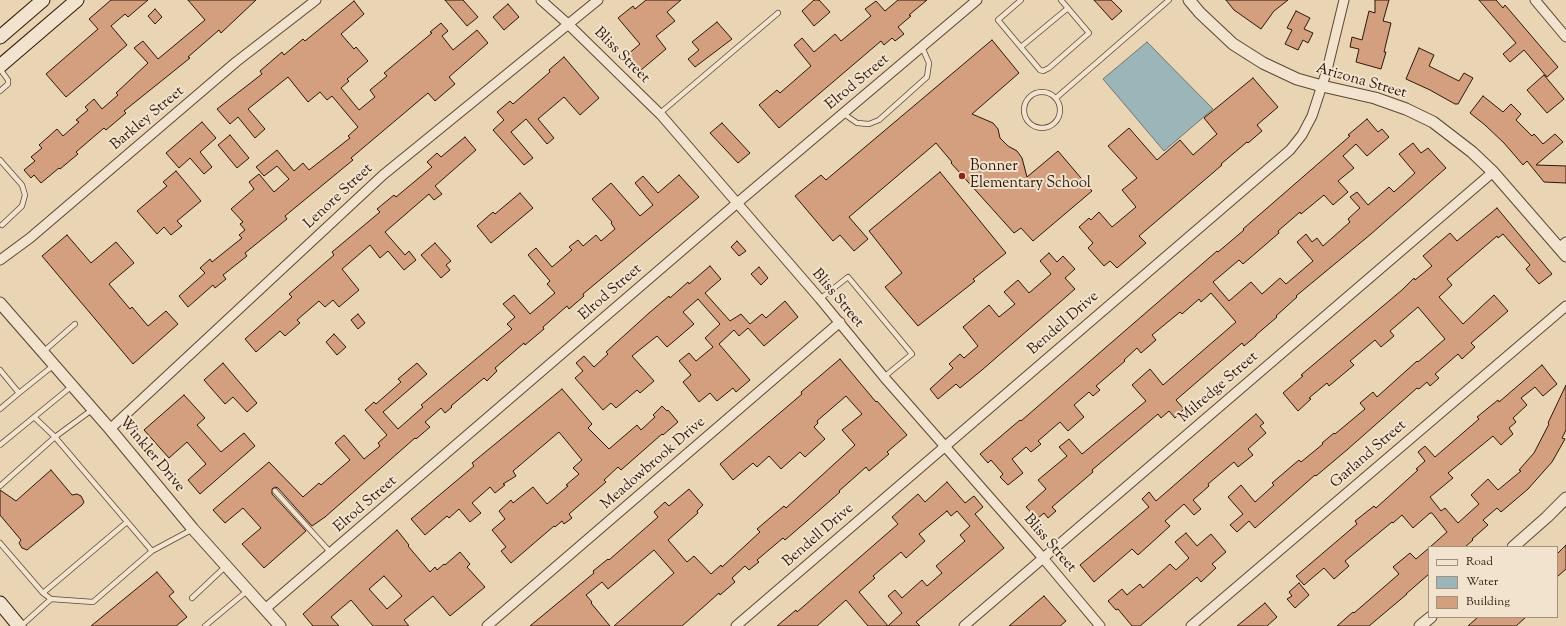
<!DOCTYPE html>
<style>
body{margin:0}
#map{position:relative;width:1566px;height:626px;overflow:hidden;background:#e9d4b3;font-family:"Sorts Mill Goudy",serif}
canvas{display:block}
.legend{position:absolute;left:1428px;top:546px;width:130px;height:72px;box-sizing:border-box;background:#f1e3ce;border:1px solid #a3917e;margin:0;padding:5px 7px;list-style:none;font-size:12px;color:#2f1707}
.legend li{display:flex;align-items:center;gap:8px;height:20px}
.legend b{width:20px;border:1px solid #a3917e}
</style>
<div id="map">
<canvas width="1566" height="626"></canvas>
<ul class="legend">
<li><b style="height:5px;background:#f1e3ce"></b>Road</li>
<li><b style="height:11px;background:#9cb5b8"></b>Water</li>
<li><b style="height:11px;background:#d39f7e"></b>Building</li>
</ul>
</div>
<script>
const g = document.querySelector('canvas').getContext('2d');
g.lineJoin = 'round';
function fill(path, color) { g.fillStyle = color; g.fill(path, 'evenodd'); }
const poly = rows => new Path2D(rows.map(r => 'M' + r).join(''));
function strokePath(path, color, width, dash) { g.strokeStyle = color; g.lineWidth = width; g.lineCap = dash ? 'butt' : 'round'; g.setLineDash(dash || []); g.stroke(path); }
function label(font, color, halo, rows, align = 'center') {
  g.font = font + ' "Sorts Mill Goudy",serif'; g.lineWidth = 4; g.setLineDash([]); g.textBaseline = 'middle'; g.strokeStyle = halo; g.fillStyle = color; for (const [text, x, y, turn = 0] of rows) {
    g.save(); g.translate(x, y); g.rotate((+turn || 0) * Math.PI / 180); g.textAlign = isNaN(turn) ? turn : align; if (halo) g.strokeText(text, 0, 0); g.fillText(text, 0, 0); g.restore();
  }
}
const water = poly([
 [1147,42,1213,109,1164,151,1103,79,1147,42]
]);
fill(water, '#9cb5b8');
strokePath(water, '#707671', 1);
const building = poly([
 [111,0,148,0,128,17,125,14,111,26,127,45,66,97,46,74,98,29,89,19,111,0],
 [188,0,256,0,221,33,219,30,188,57,190,58,124,111,126,113,106,130,104,128,76,152,78,154,60,169,59,168,41,183,34,175,31,178,24,170,35,161,31,157,42,148,39,145,57,129,63,136,79,122,76,120,88,110,85,107,94,99,102,109,118,95,116,93,148,63,134,48,143,41,158,59,205,20,188,0],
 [445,0,463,0,478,17,467,26,445,0],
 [646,0,681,0,667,12,675,21,656,36,666,49,641,70,627,55,640,44,618,18,633,6,635,9,646,0],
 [814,0,819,0,830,12,814,26,802,11,814,0],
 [898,0,927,0,909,15,911,16,898,27,904,34,895,41,892,38,884,45,881,41,779,128,759,105,777,90,780,93,811,66,794,45,802,38,814,52,835,34,841,41,871,16,865,9,876,1,885,11,898,0],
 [1094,0,1111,0,1122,11,1112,20,1094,0],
 [1226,0,1288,0,1274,11,1261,29,1234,10,1226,0],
 [1375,0,1389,0,1383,21,1391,23,1384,52,1386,52,1381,69,1356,62,1359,49,1350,47,1352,37,1362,40,1369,11,1375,13,1375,0],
 [1479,0,1496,0,1503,8,1505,5,1558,67,1547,77,1524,50,1510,62,1503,54,1516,43,1479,0],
 [354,1,364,14,341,34,354,49,356,47,368,61,347,79,349,81,341,88,359,110,375,97,370,90,387,76,384,73,432,33,430,32,441,23,448,31,442,36,453,50,477,30,488,43,449,77,455,84,435,101,428,93,351,158,353,160,285,216,287,219,245,253,247,256,223,275,226,279,215,288,213,285,188,307,179,296,205,273,200,268,210,259,212,262,242,238,239,235,245,230,240,224,243,222,231,209,254,189,249,182,259,174,274,192,289,179,277,166,264,176,256,167,277,150,294,171,303,163,309,170,350,138,348,136,358,127,332,96,327,100,320,92,308,102,288,77,248,109,265,129,255,138,238,117,230,124,217,109,262,74,260,71,282,52,284,55,303,39,305,41,354,1],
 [508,4,519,17,504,30,493,17,508,4],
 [155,9,162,17,155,24,148,16,155,9],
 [1296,11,1310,18,1304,29,1313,33,1308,43,1303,40,1298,50,1285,44,1292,30,1287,28,1296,11],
 [717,22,732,39,695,67,688,59,699,50,692,42,717,22],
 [992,40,1019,73,972,114,993,123,998,129,1000,138,1008,146,1017,151,1022,158,1027,177,1058,151,1092,191,1033,241,1021,228,1014,233,951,163,952,162,936,143,849,217,868,239,854,251,840,235,833,241,795,196,821,175,826,180,992,40],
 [1419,48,1434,55,1429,66,1459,81,1464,73,1473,78,1458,104,1455,104,1430,90,1406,79,1419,48],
 [564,57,599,98,580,115,564,97,538,119,554,138,547,144,526,119,511,132,533,158,524,165,493,130,504,120,497,112,510,101,513,104,550,72,549,70,564,57],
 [1544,75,1564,99,1547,113,1527,90,1544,75],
 [1253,78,1278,107,1257,125,1262,131,1248,143,1247,142,1221,164,1222,165,1139,236,1146,243,1117,268,1110,261,1104,266,1088,248,1093,243,1079,227,1089,218,1091,220,1099,212,1112,227,1136,207,1122,190,1137,178,1108,146,1129,128,1157,160,1180,140,1193,155,1217,134,1204,118,1253,78],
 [1483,96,1503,112,1511,104,1521,114,1516,120,1532,136,1534,134,1543,144,1555,134,1563,142,1536,165,1566,166,1566,183,1544,182,1527,161,1523,165,1504,143,1485,125,1470,113,1483,96],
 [1367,119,1378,132,1382,129,1389,137,1367,156,1356,144,1343,156,1354,168,1338,181,1348,192,1333,205,1324,195,1301,214,1300,212,1278,231,1279,233,1243,264,1239,260,1213,282,1229,301,1251,282,1262,294,1280,278,1286,284,1313,261,1297,242,1306,234,1312,242,1317,238,1323,246,1350,222,1348,219,1360,208,1350,197,1357,192,1368,205,1389,187,1394,192,1415,173,1399,154,1413,143,1421,153,1428,148,1446,168,1371,234,1296,296,1297,297,1276,316,1277,317,1256,335,1256,336,1244,346,1242,343,1176,400,1184,409,1175,418,1169,411,1161,418,1158,414,1092,470,1093,472,1052,507,1056,511,1048,518,1044,513,1037,519,1026,507,1046,489,1038,480,1067,456,1059,447,1069,439,1082,454,1146,401,1132,385,1150,369,1163,385,1236,322,1211,293,1201,302,1199,299,1182,314,1180,312,1152,335,1156,340,1141,353,1137,348,1124,360,1125,361,1096,386,1100,390,1093,396,1089,392,1074,405,1084,417,1068,431,1060,422,1038,441,1041,444,1031,452,1026,447,1012,459,1023,473,1008,485,1000,477,1003,474,991,460,988,463,980,454,1020,420,1021,421,1217,251,1218,252,1244,230,1243,229,1350,136,1348,135,1367,119],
 [202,122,216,138,200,152,212,167,204,174,190,158,179,168,166,153,202,122],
 [722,123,750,153,738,163,710,133,722,123],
 [230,135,249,158,237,168,218,145,230,135],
 [465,137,476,150,435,186,442,194,434,200,429,194,385,232,405,255,409,251,416,260,404,270,388,251,380,258,370,245,342,269,359,290,339,307,333,300,325,307,319,301,297,320,300,323,285,336,280,331,256,352,245,339,292,297,289,294,334,255,332,252,380,212,377,209,394,195,396,197,432,167,427,162,437,153,441,157,465,137],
 [176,171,201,201,177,221,182,226,171,235,164,227,157,234,137,211,167,186,163,182,176,171],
 [940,172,1006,253,973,279,975,281,918,326,885,287,902,273,869,231,940,172],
 [679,175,699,197,583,294,584,296,569,309,567,306,543,327,544,329,525,345,524,343,495,368,497,371,487,381,484,378,451,406,452,407,445,413,441,408,425,422,430,427,416,439,415,438,325,517,312,526,278,488,275,487,272,489,272,494,306,531,264,568,242,544,261,528,243,508,225,523,213,510,269,462,303,497,319,483,321,485,350,460,335,443,344,435,364,459,380,446,378,443,387,435,365,410,374,402,376,404,401,382,398,379,417,363,427,374,383,412,398,429,423,407,421,405,512,329,507,324,515,317,503,304,514,295,530,314,555,293,547,284,550,281,528,255,536,248,552,267,572,250,569,247,578,240,583,246,596,235,601,241,615,229,611,223,612,222,592,199,611,183,640,216,653,205,635,183,643,176,658,193,679,175],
 [520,193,533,208,491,243,477,226,493,212,495,214,520,193],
 [1497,208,1552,274,1539,284,1526,269,1530,265,1503,234,1498,238,1497,236,1447,279,1452,285,1439,297,1463,324,1494,295,1508,311,1471,343,1475,347,1462,359,1458,354,1435,374,1439,378,1430,386,1427,382,1419,389,1417,388,1348,449,1316,476,1315,475,1255,528,1249,521,1237,532,1230,525,1243,514,1228,497,1241,485,1255,502,1274,485,1272,483,1299,460,1301,462,1323,444,1322,443,1334,433,1335,434,1365,409,1360,403,1373,392,1377,397,1417,361,1418,362,1445,339,1418,307,1390,331,1394,336,1381,347,1375,340,1350,361,1354,365,1329,386,1327,383,1309,398,1311,399,1298,411,1283,393,1303,376,1301,375,1402,290,1414,278,1415,280,1432,266,1423,256,1430,250,1450,233,1457,241,1497,208],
 [67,235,91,263,116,242,134,263,109,284,130,309,132,307,148,326,166,311,178,324,133,364,42,256,67,235],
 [737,241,746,251,739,256,731,247,737,241],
 [435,243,451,261,446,265,450,270,441,278,421,255,435,243],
 [1049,253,1057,262,1063,256,1075,269,1065,278,1075,289,982,370,960,388,956,384,938,399,930,389,953,368,949,364,960,354,964,358,978,346,963,327,989,305,999,317,1015,304,1004,292,1018,280,1029,293,1051,274,1040,261,1049,253],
 [710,266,721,279,705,293,730,321,741,314,750,324,762,314,766,318,785,301,798,317,764,346,748,328,739,336,734,330,719,344,750,380,736,392,733,388,717,401,710,393,699,402,683,382,691,375,679,361,689,353,696,361,713,347,705,338,720,324,698,299,683,312,694,324,667,347,657,336,632,356,654,381,640,393,637,390,616,408,611,403,603,410,575,378,583,371,576,363,584,356,594,367,608,354,606,352,649,313,669,296,670,298,688,282,689,284,710,266],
 [759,267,768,278,761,285,751,274,759,267],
 [358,314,365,323,358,329,351,320,358,314],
 [334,334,346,347,337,355,326,342,334,334],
 [840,359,876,402,877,401,907,435,887,452,889,454,869,471,866,467,839,491,840,492,807,521,785,540,783,538,757,560,759,562,749,570,745,566,732,578,735,582,720,595,719,593,682,626,614,626,674,573,654,550,608,589,602,582,586,595,592,602,591,603,610,626,530,626,594,573,593,571,608,559,609,560,658,517,654,512,665,502,669,506,689,489,703,505,697,511,698,513,668,540,687,562,694,556,711,574,721,565,722,567,760,532,757,529,784,506,786,508,855,445,842,430,862,414,846,396,817,421,818,423,814,427,825,439,805,457,800,452,781,469,769,456,757,467,753,463,733,480,720,464,802,394,801,392,840,359],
 [223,363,257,403,247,412,233,397,225,404,204,380,223,363],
 [1542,365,1557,384,1543,396,1535,387,1521,398,1527,405,1513,418,1516,422,1509,428,1513,434,1501,445,1493,436,1448,473,1453,478,1430,497,1441,511,1445,508,1458,523,1479,504,1471,495,1488,479,1498,490,1521,471,1519,470,1534,453,1549,424,1548,423,1566,385,1566,430,1562,438,1565,439,1552,462,1528,489,1501,512,1497,508,1483,520,1488,525,1472,539,1473,540,1465,547,1430,547,1447,532,1432,513,1430,513,1413,528,1402,515,1393,523,1392,522,1345,561,1349,566,1334,579,1324,568,1304,585,1296,576,1357,524,1355,521,1374,506,1376,508,1418,470,1416,469,1425,461,1418,452,1425,446,1435,457,1479,419,1477,417,1498,400,1499,402,1542,365],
 [562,389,592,424,588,428,609,449,637,425,641,430,655,417,653,415,662,406,667,411,668,410,678,422,663,435,662,434,621,470,618,467,604,480,606,482,569,514,572,518,564,524,562,521,555,527,554,526,511,563,501,551,506,547,492,530,505,519,499,511,511,500,513,503,533,487,547,504,568,486,566,485,579,474,573,468,582,460,559,432,513,471,516,476,503,484,505,485,495,493,490,487,472,503,481,513,470,522,459,509,449,518,447,516,425,535,411,519,474,466,472,463,562,389],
 [184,395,205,418,197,425,221,452,244,433,255,446,200,494,188,480,206,464,187,442,169,458,144,430,184,395],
 [1256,414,1264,423,1260,426,1266,433,1248,449,1253,455,1238,467,1234,462,1208,484,1209,486,1193,500,1201,509,1194,515,1184,504,1165,521,1170,526,1138,555,1132,549,1094,582,1080,565,1149,507,1142,499,1149,492,1156,501,1256,414],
 [51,470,72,495,77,494,81,496,84,502,82,505,27,550,22,548,19,543,21,540,0,515,0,490,16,501,51,470],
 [947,482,965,503,974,496,983,507,975,514,1004,548,916,622,920,626,868,626,846,600,817,626,777,626,796,610,797,612,898,524,892,517,918,494,925,502,947,482],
 [947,511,951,516,957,511,970,526,960,535,965,541,936,566,942,573,927,586,922,580,902,598,895,590,888,596,902,613,888,626,859,592,875,578,873,576,901,552,906,558,925,541,919,534,947,511],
 [397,530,409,545,408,546,430,572,435,567,437,570,444,564,445,565,460,552,470,564,467,567,485,587,450,616,433,596,404,620,409,626,373,626,351,600,331,617,339,626,313,626,303,614,397,530],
 [384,576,402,596,387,609,369,589,384,576],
 [1186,533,1197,546,1211,534,1226,552,1212,564,1216,568,1201,582,1197,577,1140,626,1132,626,1118,609,1116,610,1108,601,1122,589,1127,595,1140,584,1143,588,1170,564,1176,570,1189,558,1175,542,1186,533],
 [1566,545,1566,569,1557,577,1557,554,1566,545],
 [1429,548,1429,574,1406,594,1407,594,1369,626,1337,626,1353,612,1354,613,1399,574,1393,567,1410,553,1416,559,1429,548],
 [157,572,174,592,169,596,187,617,176,626,91,626,157,572],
 [1299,583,1309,595,1295,608,1287,599,1292,596,1289,592,1299,583],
 [1044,596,1066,621,1060,626,1009,626,1044,596],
 [1265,603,1277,617,1267,626,1237,626,1265,603],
 [1478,617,1526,617,1516,626,1468,626,1478,617]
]);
fill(building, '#d39f7e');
strokePath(building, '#2f1707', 1);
const service = poly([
 [1021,0,998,20,1040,70,1043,71,1049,68,1089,33,1061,0],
 [1021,47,1068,8],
 [0,69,8,80,8,84,0,91],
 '1024 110a18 18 0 1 1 36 0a18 18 0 1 1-36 0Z',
 [1056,98,1169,0],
 [659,114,778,13],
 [844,114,857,123,869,124,879,120,927,77,929,63,922,47],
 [0,160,22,185,25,195,22,206,2,225],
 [820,299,848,277,912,354,884,377],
 [43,352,75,324],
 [0,370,19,393,54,365],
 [0,409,19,393],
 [34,417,55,437,152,551],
 [0,445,72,386],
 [0,486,55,437,93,409],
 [275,491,331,553],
 [0,543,43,593,51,599,93,602,152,551,193,529],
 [43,593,127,522],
 [192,598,226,566],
 [21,626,51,599],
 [205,626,247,591]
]);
const minor = poly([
 [541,0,568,24,661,115,820,299,884,377,1043,558,1100,626],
 [1535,0,1566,37],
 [1559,248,1566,242],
 [0,260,30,238,236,62,316,0],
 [110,429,383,175,598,0],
 [265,609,736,204,977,0],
 [487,626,840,322],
 [736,626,1290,150,1302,135,1312,116,1327,70,1344,0],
 [964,626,1493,172],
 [1191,626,1566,306]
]);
const tertiary = poly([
 [1189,0,1200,13,1233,44,1263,63,1297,79,1322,86,1375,98,1406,109,1433,122,1472,152,1493,172,1566,256],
 [0,303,110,429,193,529,280,626],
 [1513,547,1547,517,1566,498],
 [1420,626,1431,617]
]);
const secondary = poly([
 [0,37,43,0],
 [0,66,77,0],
 [0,603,19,626]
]);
strokePath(service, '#5e4632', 6);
strokePath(minor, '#5e4632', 11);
strokePath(tertiary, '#5e4632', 13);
strokePath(secondary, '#2f1707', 15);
strokePath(service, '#f1e3ce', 4.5);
strokePath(minor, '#f1e3ce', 9);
strokePath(tertiary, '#f1e3ce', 11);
strokePath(secondary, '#f1e3ce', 13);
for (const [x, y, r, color] of [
 [962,176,4,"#8f2418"]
]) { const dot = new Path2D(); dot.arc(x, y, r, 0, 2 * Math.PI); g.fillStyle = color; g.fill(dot); strokePath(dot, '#f1e3ce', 1.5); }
label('15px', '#2f1707', '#f1e3ce', [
 ["Bliss Street",621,56,45],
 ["Arizona Street",1361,82,16],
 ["Elrod Street",858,83,-40],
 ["Barkley Street",148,119,-40],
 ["Lenore Street",339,197,-43],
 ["Elrod Street",611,293,-41],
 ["Bliss Street",837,299,50],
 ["Bendell Drive",1064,324,-41],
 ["Milredge Street",1219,388,-41],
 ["Winkler Drive",151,455,50],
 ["Garland Street",1369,455,-41],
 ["Meadowbrook Drive",654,464,-41],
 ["Elrod Street",366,505,-41],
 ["Bendell Drive",819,536,-41],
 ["Bliss Street",1049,544,49]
]);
label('15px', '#2f1707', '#f1e3ce', [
 ["Bonner",970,167],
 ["Elementary School",970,184]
], 'left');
</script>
